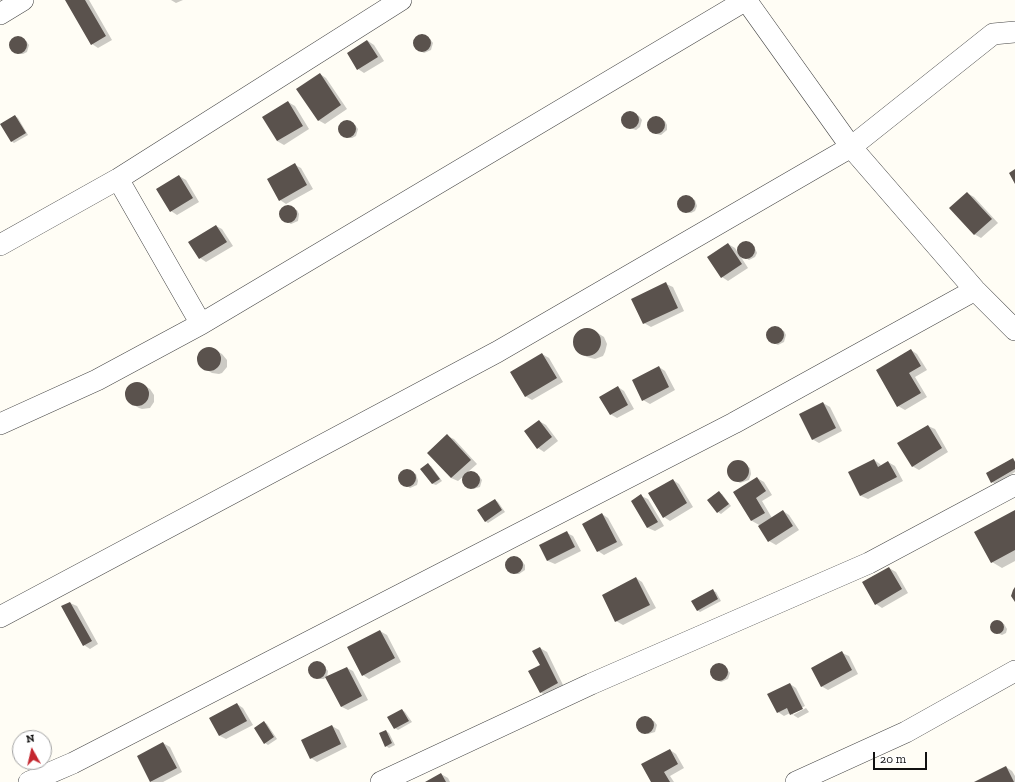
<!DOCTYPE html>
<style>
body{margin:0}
#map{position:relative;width:1015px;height:782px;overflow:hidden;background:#fffdf5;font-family:"Zilla Slab",serif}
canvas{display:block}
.north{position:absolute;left:12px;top:730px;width:40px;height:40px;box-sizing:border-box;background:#fff;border:1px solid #a0a0a0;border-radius:50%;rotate:352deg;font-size:11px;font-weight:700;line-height:16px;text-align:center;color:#111}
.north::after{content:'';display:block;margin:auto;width:14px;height:18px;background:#c4262e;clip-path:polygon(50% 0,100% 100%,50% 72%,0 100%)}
.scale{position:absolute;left:873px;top:752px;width:54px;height:18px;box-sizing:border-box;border:2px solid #111;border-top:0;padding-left:5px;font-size:12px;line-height:14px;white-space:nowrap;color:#111;-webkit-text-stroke:3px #fff;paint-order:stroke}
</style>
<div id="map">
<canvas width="1015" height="782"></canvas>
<div class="north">N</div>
<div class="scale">20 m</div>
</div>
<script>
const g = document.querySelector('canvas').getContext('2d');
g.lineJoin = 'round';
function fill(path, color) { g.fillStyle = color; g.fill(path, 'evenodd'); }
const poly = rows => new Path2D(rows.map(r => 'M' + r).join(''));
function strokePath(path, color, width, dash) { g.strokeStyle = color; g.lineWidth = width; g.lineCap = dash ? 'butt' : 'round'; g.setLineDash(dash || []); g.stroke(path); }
fill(poly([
 [66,0,89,0,112,40,98,48,92,44],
 [171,0,183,0,176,3],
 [419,36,430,39,433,43,431,50,424,53,416,49,414,44,415,39],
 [15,37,26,41,29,45,27,52,23,54,18,54,11,48,11,41],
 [368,41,374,45,384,61,364,73,358,69],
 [320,74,326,78,347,109,325,124,318,120],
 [288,102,295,106,309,129,284,145,277,141],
 [631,112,639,116,642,120,640,127,636,130,627,127,623,120,624,115],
 [15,116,18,118,28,135,14,143,11,141],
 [657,117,665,121,667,125,667,130,661,135,656,134,649,128,650,121],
 [344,121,355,125,358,129,356,136,352,138,347,138,340,132,340,124],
 [295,165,301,168,313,189,286,204,280,200],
 [179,176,186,180,199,202,177,215,171,211],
 [967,193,974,197,998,223,981,238,974,234],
 [684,196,695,200,697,206,695,211,691,213,683,211,678,204,680,199],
 [286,207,297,210,299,214,298,221,291,224,282,219,280,215,282,210],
 [216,226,222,229,233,246,206,262,200,258],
 [744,243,754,246,757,253,755,257,749,260,739,254,748,268,728,281,722,277,728,244,735,248,738,253,740,246],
 [666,284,673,287,684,311,651,327,644,323],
 [585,328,593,330,604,337,607,344,605,352,603,356,595,359,587,357,579,353,574,346,574,336,580,330],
 [775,328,784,331,786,335,784,342,778,345,769,341,767,336,770,329],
 [208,348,215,350,222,354,227,360,227,367,222,373,219,374,212,373,205,369,200,364,199,361,200,354,205,349],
 [911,350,917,354,927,370,915,377,927,397,905,410,898,406],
 [542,354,549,358,563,382,532,400,525,396],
 [659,367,665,371,675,390,650,404,643,400],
 [136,383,143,385,150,389,154,395,154,402,150,408,142,409,139,408,132,404,127,399,126,396,127,389,129,386],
 [618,387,624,391,634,409,617,418,610,414],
 [823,403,830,407,842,431,819,443,812,439,800,414],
 [539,421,546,425,558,441,544,452,538,448],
 [928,426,935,429,948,452,919,470,912,466],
 [447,436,454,439,477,464,468,472,479,476,482,480,480,487,473,489,465,485,463,480,464,476,458,481,451,478],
 [874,460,880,464,881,466,888,462,895,466,903,481,868,499,861,496,849,472],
 [1013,460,1015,461,1015,472,995,484,992,482],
 [738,461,750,468,751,474,749,480,740,483,731,478,728,472,730,466,732,463],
 [428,465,431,466,442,481,436,485,433,484,422,469],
 [408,470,416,474,418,481,417,485,410,488,402,483,399,479,401,474],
 [757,478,764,482,772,495,762,501,772,518,783,511,789,515,799,530,776,545,769,541,759,526,761,526,752,521,735,492],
 [673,480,679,484,693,507,670,521,664,517],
 [719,493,722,494,731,506,721,514,718,512],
 [641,496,648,499,664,526,655,531,648,528,632,501],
 [495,500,498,502,505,512,488,523,485,521],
 [1015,511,1015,561,1002,568,992,562],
 [602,514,608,518,623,545,604,555,598,551],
 [567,533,573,536,581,551,555,564,548,561,541,546],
 [512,557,520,559,525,565,525,570,519,574,514,574,507,568,508,560],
 [889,568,896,572,908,593,882,608,876,604],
 [636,578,642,582,656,608,623,625,616,621],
 [713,591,716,592,721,601,700,612,697,610],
 [70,603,77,606,98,644,90,649,84,645],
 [995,621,1004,624,1007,629,1006,633,1002,635,995,632,991,627,992,624],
 [380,631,387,635,401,662,369,679,363,675],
 [540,648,547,652,564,687,547,696,540,692],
 [842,653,849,656,858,674,828,690,821,686],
 [315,662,323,665,328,671,327,678,347,668,353,671,368,700,348,710,342,707,326,677,324,679,318,679,310,672,310,667],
 [719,665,727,669,730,673,728,679,721,682,713,678,711,673,714,666],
 [790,684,796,688,805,706,793,712,793,715,806,708,809,712,798,718,790,713,784,716,778,712],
 [237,704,243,708,253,725,226,739,220,736,210,718],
 [402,710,405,712,412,722,398,730,395,728],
 [643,718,654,721,657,725,655,732,648,734,640,730,638,725,639,720],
 [264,722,267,724,277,739,268,745,265,743],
 [332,726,339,730,347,747,317,762,311,758],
 [386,731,389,733,395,745,389,748,386,746],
 [163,743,170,747,182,772,163,782,152,782,150,781],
 [670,750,676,754,684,768,670,776,674,782,652,782],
 [1006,767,1012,771,1015,776,1015,782,976,782],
 [441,774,448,778,450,782,427,782]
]), '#0003');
fill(poly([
 [65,0,85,0,106,36,91,45],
 '413 43a9 9 0 1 1 18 0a9 9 0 1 1-18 0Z',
 '9 45a9 9 0 1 1 18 0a9 9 0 1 1-18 0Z',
 [367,40,378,57,357,70,347,53],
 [320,73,341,105,318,121,296,89],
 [288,101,303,126,277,141,262,117],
 '621 120a9 9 0 1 1 18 0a9 9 0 1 1-18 0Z',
 [15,115,26,133,11,142,0,124],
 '647 125a9 9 0 1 1 18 0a9 9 0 1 1-18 0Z',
 '338 129a9 9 0 1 1 18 0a9 9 0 1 1-18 0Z',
 [295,163,307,185,279,201,267,179],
 [1015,169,1015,184,1009,173],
 [179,175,193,198,170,212,156,189],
 [967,192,992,219,974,235,949,208],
 '677 204a9 9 0 1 1 18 0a9 9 0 1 1-18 0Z',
 '279 214a9 9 0 1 1 18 0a9 9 0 1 1-18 0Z',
 [216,225,227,242,199,259,188,242],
 '737 250a9 9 0 1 1 18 0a9 9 0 1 1-18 0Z',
 [728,243,742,264,721,278,707,257],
 [666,282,678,308,643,324,631,299],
 '766 335a9 9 0 1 1 18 0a9 9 0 1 1-18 0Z',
 '573 342a14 14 0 1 1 28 0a14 14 0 1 1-28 0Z',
 '197 359a12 12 0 1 1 24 0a12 12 0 1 1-24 0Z',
 [911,349,921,366,909,373,921,393,897,407,876,370],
 [542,353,557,378,525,397,510,372],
 [659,366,669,387,642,401,632,380],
 '125 394a12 12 0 1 1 24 0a12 12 0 1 1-24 0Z',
 [618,386,628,405,610,415,599,397],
 [823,402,836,428,812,440,799,414],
 [539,420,552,437,537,449,524,431],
 [928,425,942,448,912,467,897,443],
 [447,434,471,460,451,478,427,453],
 [1013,458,1015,462,1015,469,991,483,986,473],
 [874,459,878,467,888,461,897,477,860,496,848,472],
 '727 471a11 11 0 1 1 22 0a11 11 0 1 1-22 0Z',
 [428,463,440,479,432,484,420,469],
 '398 478a9 9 0 1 1 18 0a9 9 0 1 1-18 0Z',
 '462 480a9 9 0 1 1 18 0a9 9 0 1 1-18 0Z',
 [757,477,766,491,756,498,765,513,751,521,733,492],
 [673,479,687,503,663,518,648,493],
 [719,491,729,504,717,513,707,500],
 [641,494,658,522,647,528,631,501],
 [495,499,502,510,485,522,477,510],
 [783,510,793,526,768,542,758,526],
 [1015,510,1015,550,991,563,974,532],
 [602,513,617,542,597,552,582,524],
 [567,531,575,547,547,561,539,545],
 '505 565a9 9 0 1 1 18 0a9 9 0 1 1-18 0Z',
 [889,567,902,589,875,605,862,582],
 [636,577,650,605,615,622,602,595],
 [1015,587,1015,602,1011,596,1013,590],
 [713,589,718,599,697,611,691,601],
 [70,602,92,641,83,646,61,606],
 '990 627a7 7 0 1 1 14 0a7 7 0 1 1-14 0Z',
 [380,630,395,658,362,676,347,647],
 [540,647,558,683,540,693,528,671,540,665,532,651],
 [842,651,852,670,821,687,811,668],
 '308 670a9 9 0 1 1 18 0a9 9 0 1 1-18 0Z',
 '710 672a9 9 0 1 1 18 0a9 9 0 1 1-18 0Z',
 [347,667,362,696,341,707,325,677],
 [790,683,803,709,790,715,787,708,777,713,767,694],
 [237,703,247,721,219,736,209,718],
 [402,709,409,721,394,729,387,717],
 '636 725a9 9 0 1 1 18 0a9 9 0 1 1-18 0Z',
 [264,721,274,737,264,744,254,728],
 [332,725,341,744,310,759,301,740],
 [386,730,392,743,385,747,379,733],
 [163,742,177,768,150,782,137,756],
 [670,749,678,764,664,772,670,782,651,782,641,764],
 [1006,766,1014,782,974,782],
 [441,773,446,782,425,782]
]), '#5a524d');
const street = poly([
 [746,0,851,147,975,290,1015,330],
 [0,14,23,0],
 [118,179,201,324],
 [0,245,118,179,401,0],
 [0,424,97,380,201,324,746,0],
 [0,617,497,352,851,147,993,34,1015,32],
 [29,782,73,763,734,423,975,290],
 [381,782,591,684,869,563,1015,485],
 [796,782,906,732,1015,671]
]);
strokePath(street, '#444', 22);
strokePath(street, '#fff', 21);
</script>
